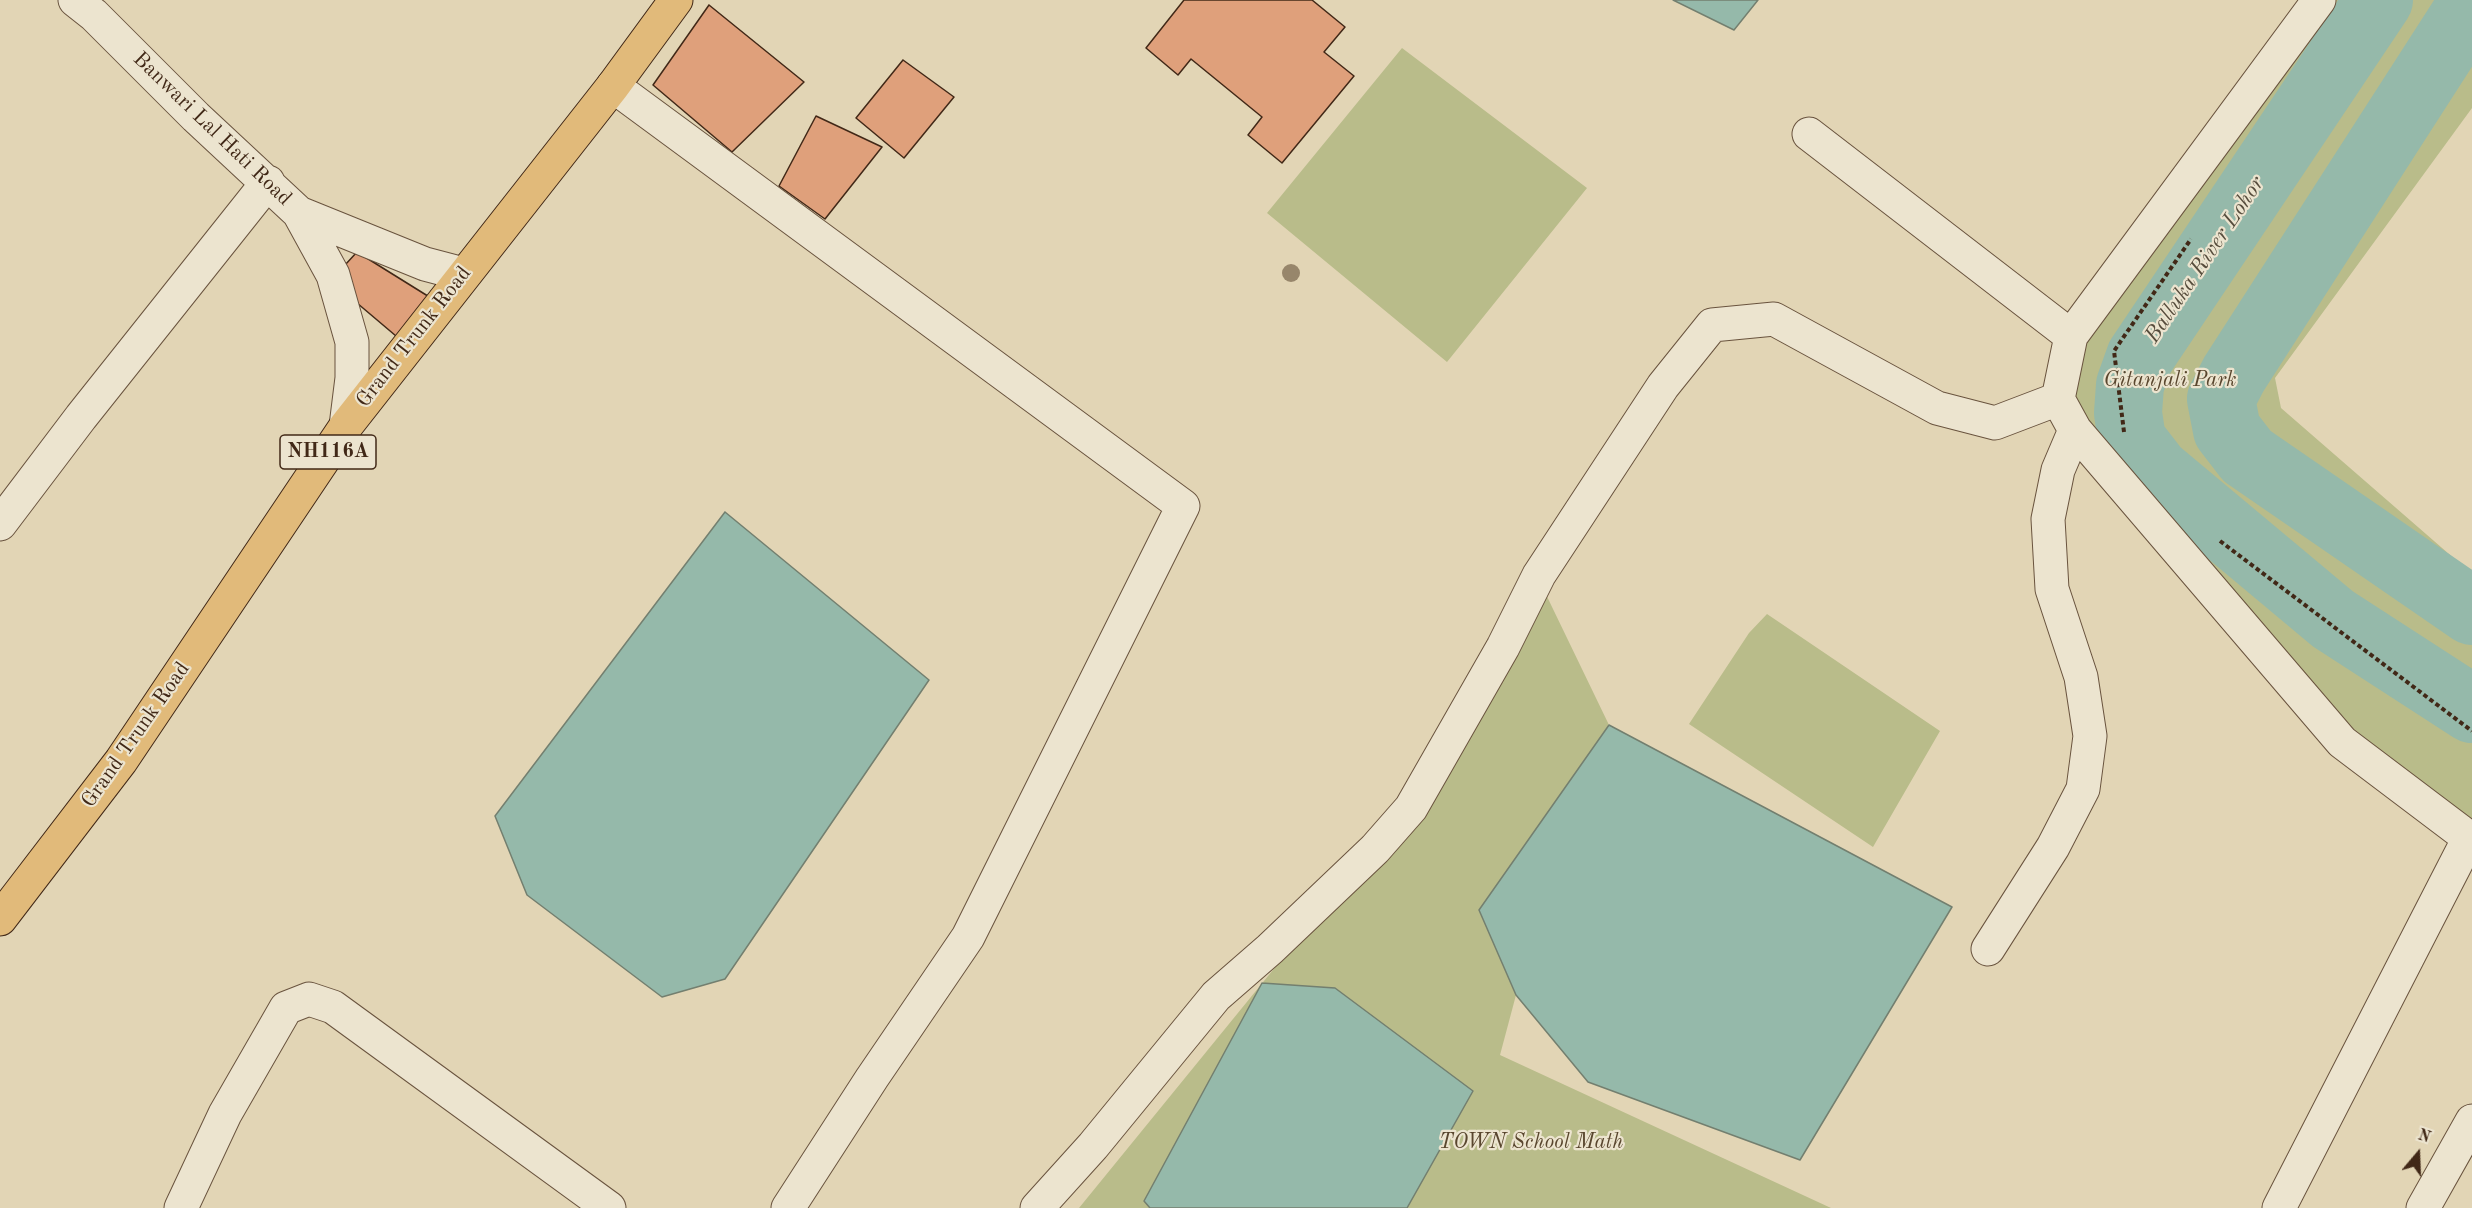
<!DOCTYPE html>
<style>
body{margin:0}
#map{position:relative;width:2472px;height:1208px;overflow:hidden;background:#e2d5b5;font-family:"Old Standard TT",serif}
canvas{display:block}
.north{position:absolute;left:2388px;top:1124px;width:60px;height:60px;-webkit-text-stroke:4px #ece4cf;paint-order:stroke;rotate:19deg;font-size:16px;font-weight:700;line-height:24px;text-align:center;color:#412817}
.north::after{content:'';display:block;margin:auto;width:21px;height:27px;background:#412817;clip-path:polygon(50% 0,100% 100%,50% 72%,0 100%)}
</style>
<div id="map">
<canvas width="2472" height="1208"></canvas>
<div class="north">N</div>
</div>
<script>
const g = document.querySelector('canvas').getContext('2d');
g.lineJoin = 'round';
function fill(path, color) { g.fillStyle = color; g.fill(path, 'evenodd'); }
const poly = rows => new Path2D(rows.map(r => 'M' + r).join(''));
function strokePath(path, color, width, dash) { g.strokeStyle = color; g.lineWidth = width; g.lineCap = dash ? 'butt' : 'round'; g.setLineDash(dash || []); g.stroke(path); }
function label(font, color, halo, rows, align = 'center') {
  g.font = font + ' "Old Standard TT",serif'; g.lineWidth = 4.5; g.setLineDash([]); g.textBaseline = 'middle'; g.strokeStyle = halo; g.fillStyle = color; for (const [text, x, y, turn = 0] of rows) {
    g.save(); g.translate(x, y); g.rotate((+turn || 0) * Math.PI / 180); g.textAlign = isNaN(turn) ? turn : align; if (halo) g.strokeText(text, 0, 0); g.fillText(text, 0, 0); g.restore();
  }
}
fill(poly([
 [2313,0,2472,0,2472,108,2275,378,2281,408,2472,574,2472,827,2342,742,2075,430,2071,336],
 [1402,48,1587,188,1447,362,1267,213],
 [1539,580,1609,725,1480,910,1516,995,1500,1055,1831,1208,1079,1208,1299,938,1413,812],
 [1767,614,1940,731,1873,847,1689,724,1749,633]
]), '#b9bc8a');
const water = poly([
 [1673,0,1758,0,1734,30,1673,0],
 [725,512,929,680,725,979,662,997,527,895,495,816,725,512],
 [1609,725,1952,907,1800,1160,1588,1082,1516,995,1479,910,1609,725],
 [1262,983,1335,988,1473,1091,1407,1208,1150,1208,1144,1201,1262,983]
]);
fill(water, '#95b9aa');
strokePath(water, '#737f6f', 1.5);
strokePath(poly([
 [2379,0,2140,357,2130,385,2128,413,2132,440,2156,471,2333,619,2472,709],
 [2472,4,2234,374,2221,399,2227,430,2247,456,2472,611]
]), '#95b9aa', 68);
const building = poly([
 [1184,0,1312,0,1345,27,1324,52,1354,76,1282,163,1248,135,1262,117,1191,59,1178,75,1146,48,1184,0],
 [709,5,804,82,732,152,653,85,709,5],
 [903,60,954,97,904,158,856,118,903,60],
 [816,116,882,147,825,219,779,186,816,116],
 [357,252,431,298,396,336,357,303,345,265,357,252]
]);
fill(building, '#dfa07b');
strokePath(building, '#412817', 1.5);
const minor = poly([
 [75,0,94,15,196,117,299,213,425,264,463,274],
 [613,86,1183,506,968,937,872,1078,788,1208],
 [1809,134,2071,336],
 [299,213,333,275,352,342,352,378,346,426],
 [0,524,81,417,268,182],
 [1988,949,2053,847,2083,789,2090,736,2081,677,2052,589,2048,519,2058,470,2075,430],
 [181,1208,225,1114,286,1008,309,999,333,1007,609,1208],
 [1037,1208,1093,1146,1216,996,1270,949,1375,849,1411,808,1503,647,1539,575,1663,386,1712,325,1774,319,1937,408,1995,423,2058,399],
 [2279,1208,2469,838,2342,742,2075,430,2058,399,2071,336,2319,0],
 [2423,1208,2472,1121]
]);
const highway = poly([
 [0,919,121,761,346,426,613,86,676,0]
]);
strokePath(minor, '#69533e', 35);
strokePath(highway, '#412817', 35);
strokePath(poly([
 [2124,432,2114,351,2191,239],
 [2220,541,2472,731]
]), '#412817', 4, [4.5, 3]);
strokePath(minor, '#ece4cf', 33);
strokePath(highway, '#e1ba7a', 33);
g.fillStyle = '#97866b';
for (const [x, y] of [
 [1291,273]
]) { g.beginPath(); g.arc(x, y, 9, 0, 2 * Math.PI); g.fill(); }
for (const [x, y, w] of [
 [328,452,96]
]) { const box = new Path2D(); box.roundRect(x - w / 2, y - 17, w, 34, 4.5); g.fillStyle = '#ece4cf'; g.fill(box); strokePath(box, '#412817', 1.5); }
label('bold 20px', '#412817', null, [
 ["NH116A",328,452]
]);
label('21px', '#412817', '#ece4cf', [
 ["Banwari Lal Hati Road",212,129,44],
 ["Grand Trunk Road",414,337,-52],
 ["Grand Trunk Road",136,735,-55]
]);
label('italic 21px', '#59462e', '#ece4cf', [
 ["Gitanjali Park",2170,380],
 ["TOWN School Math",1531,1142]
]);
label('italic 22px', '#564c3c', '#ece4cf', [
 ["Balluka River Lohor",2205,260,-56]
]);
</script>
